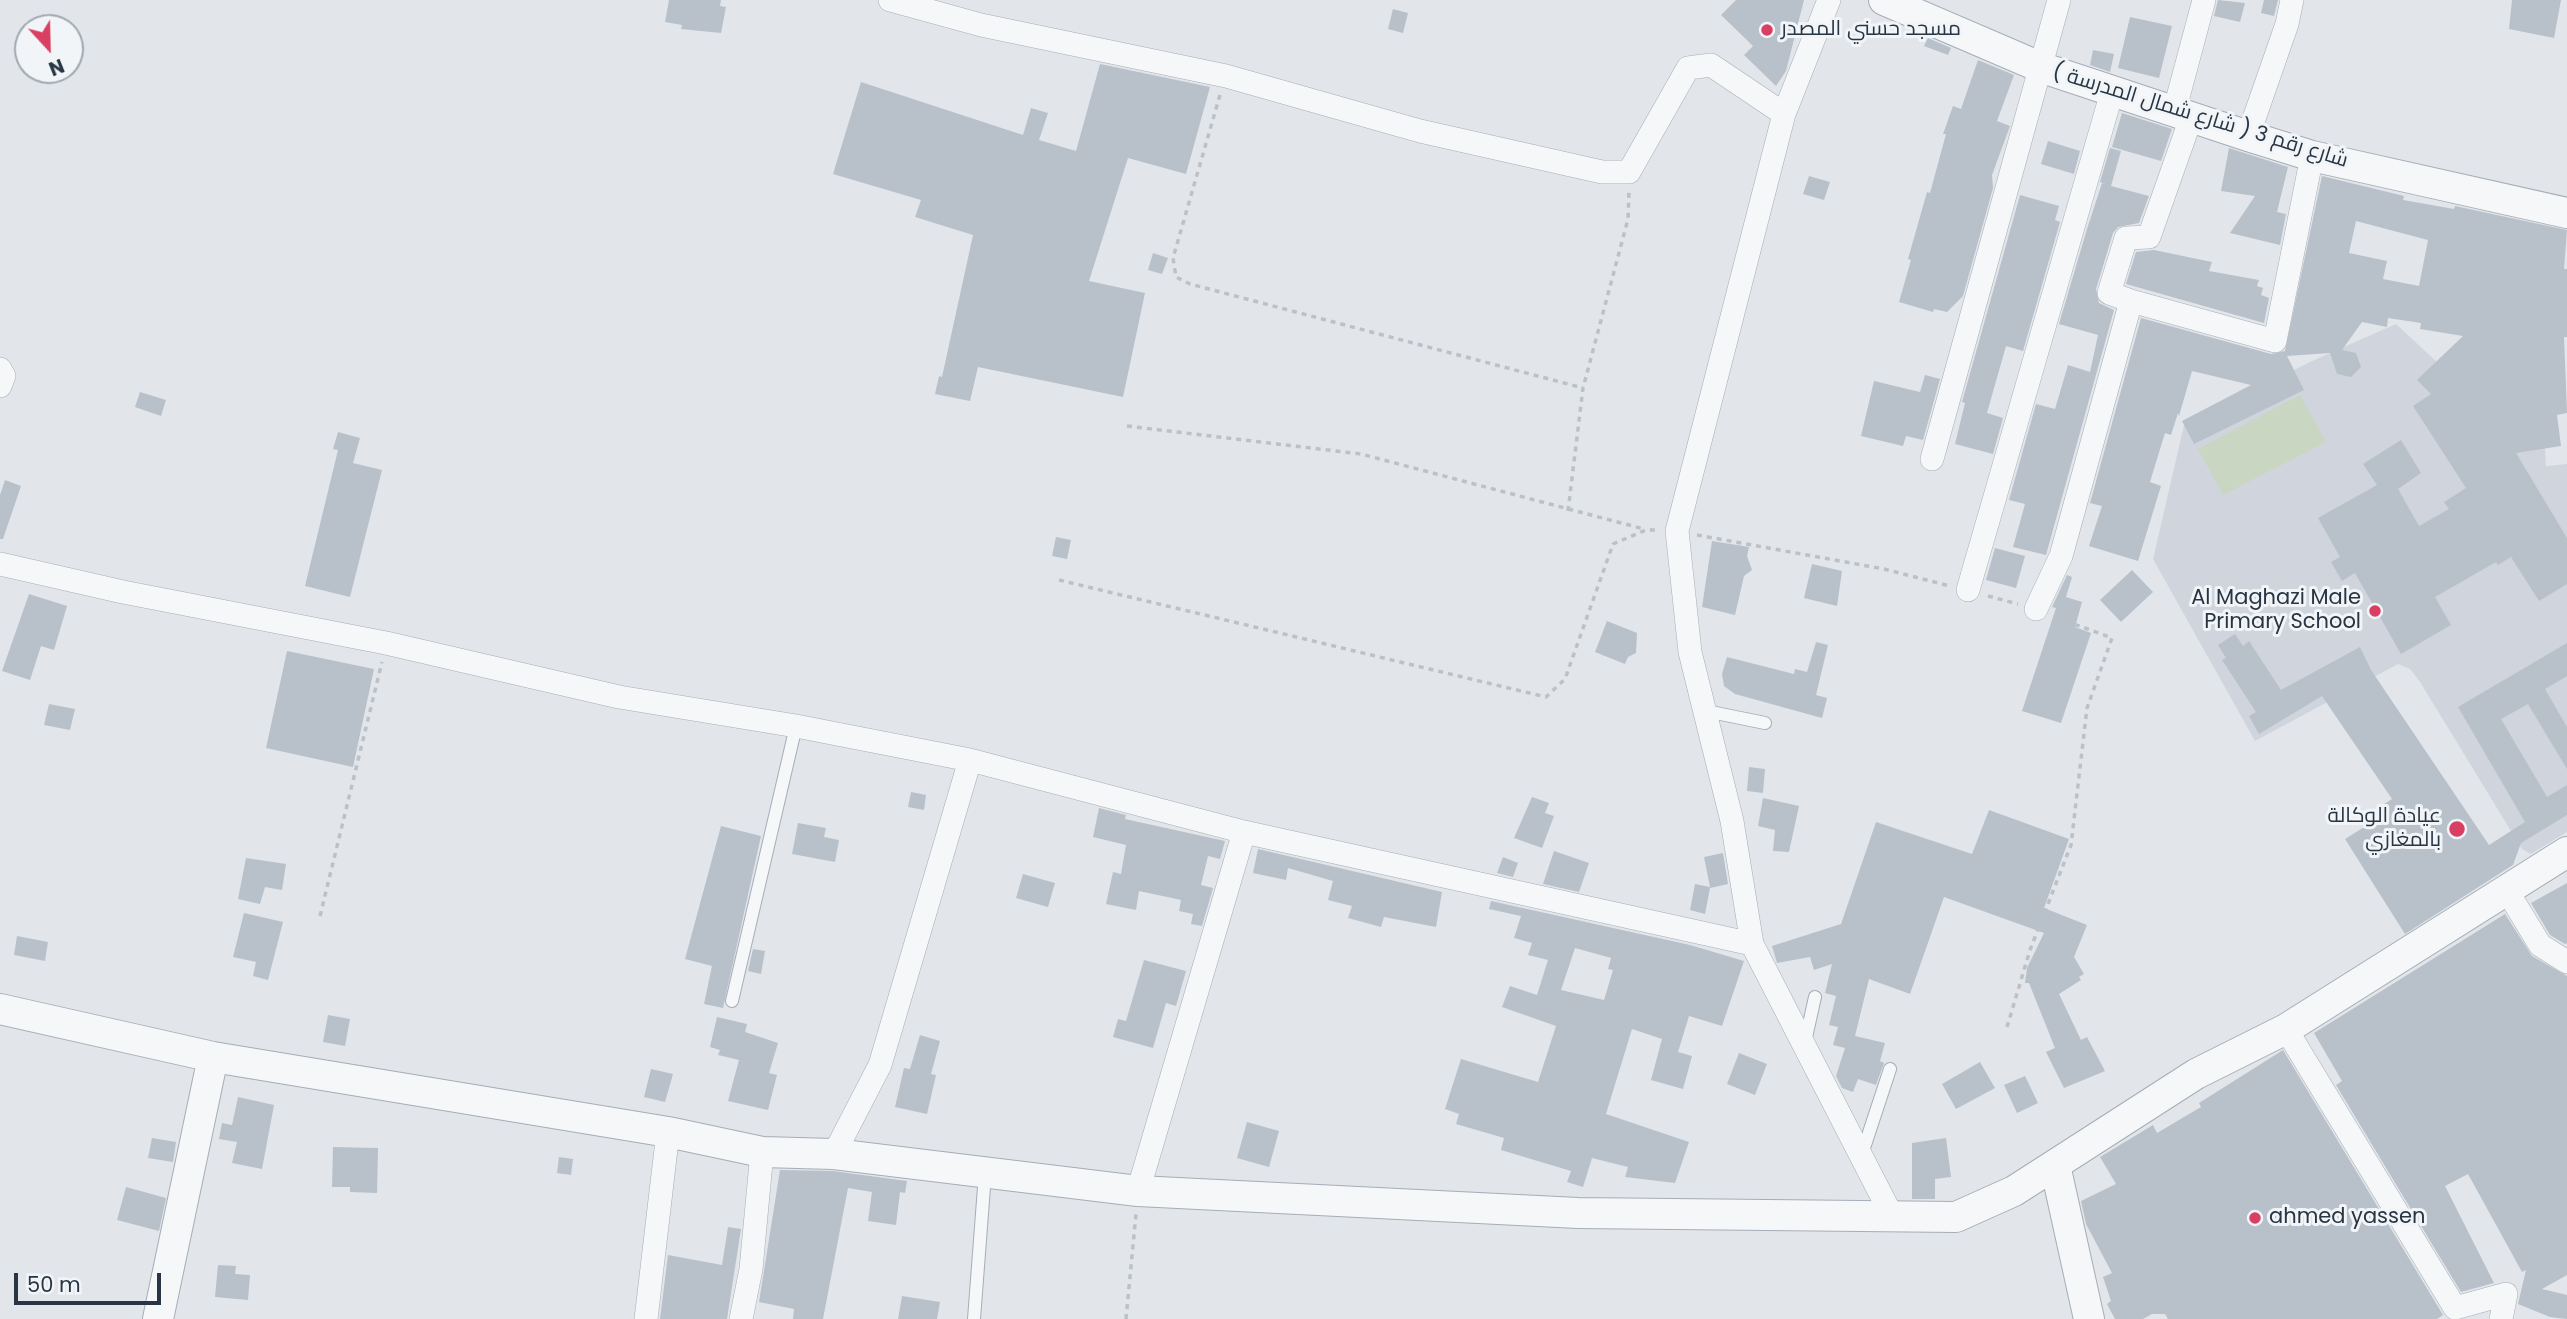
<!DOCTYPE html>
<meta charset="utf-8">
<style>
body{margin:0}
#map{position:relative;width:2567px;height:1319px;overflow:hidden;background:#e2e6eb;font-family:Poppins,sans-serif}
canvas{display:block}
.north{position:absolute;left:14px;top:14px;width:70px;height:70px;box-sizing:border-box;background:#f2f5f8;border:2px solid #a1a8b0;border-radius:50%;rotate:158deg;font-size:19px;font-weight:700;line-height:28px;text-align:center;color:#283544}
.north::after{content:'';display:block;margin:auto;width:24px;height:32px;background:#d83f62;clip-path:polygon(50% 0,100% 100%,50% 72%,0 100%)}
.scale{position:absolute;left:14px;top:1273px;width:147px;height:32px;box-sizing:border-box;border:4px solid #283544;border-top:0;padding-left:9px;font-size:21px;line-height:24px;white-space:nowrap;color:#283544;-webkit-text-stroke:5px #f2f5f8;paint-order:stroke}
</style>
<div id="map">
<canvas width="2567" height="1319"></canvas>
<div class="north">N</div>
<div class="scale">50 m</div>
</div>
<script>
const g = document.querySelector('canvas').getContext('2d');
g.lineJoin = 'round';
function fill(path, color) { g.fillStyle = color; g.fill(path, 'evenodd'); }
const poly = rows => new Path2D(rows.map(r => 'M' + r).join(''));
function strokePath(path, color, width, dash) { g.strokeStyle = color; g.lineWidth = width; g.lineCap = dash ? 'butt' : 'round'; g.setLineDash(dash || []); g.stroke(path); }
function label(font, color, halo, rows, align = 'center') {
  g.font = font + ' Poppins,Cairo,sans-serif'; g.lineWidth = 6; g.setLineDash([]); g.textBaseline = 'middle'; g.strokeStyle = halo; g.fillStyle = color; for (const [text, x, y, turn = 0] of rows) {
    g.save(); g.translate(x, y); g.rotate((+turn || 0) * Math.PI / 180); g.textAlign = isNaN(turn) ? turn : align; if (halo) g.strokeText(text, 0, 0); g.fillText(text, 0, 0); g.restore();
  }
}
fill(poly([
 [2396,324,2480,402,2542,395,2546,466,2567,464,2567,832,2531,854,2522,849,2420,682,2410,669,2398,664,2255,741,2153,559,2184,425,2312,361]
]), '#d0d5dd');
fill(poly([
 [2300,395,2326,442,2223,495,2198,449]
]), '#c9d6c2');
fill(poly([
 [669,0,721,0,720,6,726,7,721,33,681,29,682,25,665,22],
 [1736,0,1804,0,1786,71,1776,86,1744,55,1753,46,1721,15],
 [2218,0,2245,3,2240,22,2214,16],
 [2264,0,2278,0,2274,16,2261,13],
 [2512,0,2561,0,2554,38,2509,29],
 [1393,9,1408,13,1403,33,1388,29],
 [2130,17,2172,26,2159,78,2118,68],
 [1928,38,1951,48,1948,55,1924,46],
 [2093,50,2114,54,2110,72,2090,65],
 [1978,60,2014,75,1997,121,2010,126,1992,175,1993,188,1963,296,1947,312,1934,309,1933,312,1899,302,1911,260,1908,259,1927,192,1930,193,1946,134,1943,134,1953,106,1961,109],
 [1100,64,1210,87,1186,174,1128,158,1089,281,1145,293,1123,397,978,367,970,401,935,394,939,376,942,377,973,235,915,217,921,200,833,174,861,82,1023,135,1031,108,1048,113,1039,140,1076,151],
 [2122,113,2172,129,2161,161,2112,147],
 [2048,141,2080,151,2074,174,2041,164],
 [2110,148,2121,151,2111,186,2149,196,2139,223,2118,227,2113,233,2096,289,2099,303,2114,310,2046,555,2013,547,2025,504,2009,500,2036,404,2055,409,2068,365,2090,372,2098,335,2059,324,2087,229,2102,183,2106,184,2100,182],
 [2229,148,2288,167,2277,212,2286,214,2280,245,2230,233,2255,196,2221,191],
 [1809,176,1830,182,1824,200,1803,194],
 [2322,176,2404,196,2403,200,2454,209,2455,206,2567,230,2564,269,2567,269,2567,337,2564,337,2567,413,2557,415,2561,446,2516,453,2567,538,2567,584,2539,601,2511,557,2498,565,2496,562,2435,597,2451,625,2401,654,2355,573,2342,581,2331,562,2340,557,2318,518,2377,485,2363,464,2401,440,2421,473,2398,489,2419,526,2449,509,2444,502,2466,488,2413,406,2431,394,2417,380,2463,336,2420,329,2421,323,2388,318,2387,327,2362,322,2342,350,2356,353,2361,367,2351,377,2337,374,2330,353,2287,356,2304,390,2194,444,2182,421,2251,385,2192,371,2179,416,2178,413,2171,435,2165,433,2150,482,2161,486,2138,561,2089,546,2102,506,2090,503,2141,318,2271,354,2285,351],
 [2356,221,2428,240,2419,286,2383,279,2387,261,2349,253],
 [2020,195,2059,206,2055,220,2060,222,2023,351,2006,346,1987,413,2003,418,1993,454,1955,444,1965,403,1962,402],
 [2154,250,2212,262,2209,271,2259,280,2257,286,2263,288,2261,295,2269,298,2264,323,2126,284,2136,252],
 [1153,253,1168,258,1162,274,1148,270],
 [1925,375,1940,379,1923,440,1906,436,1903,446,1861,436,1874,381,1920,392],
 [140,392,166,400,161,416,135,407],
 [338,432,360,438,353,463,382,470,350,597,305,586,338,450,333,449],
 [5,480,21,486,3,539,0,539,0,495],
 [1056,537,1071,540,1067,559,1052,556],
 [1712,541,1749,547,1747,556,1752,570,1744,576,1735,615,1702,607],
 [1995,548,2025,556,2016,588,1986,580],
 [1812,564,1842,571,1837,606,1804,598],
 [2132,570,2153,592,2121,622,2100,600],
 [2067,575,2072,577,2066,597,2082,602,2075,627,2091,633,2061,723,2022,711,2056,608,2052,607],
 [29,594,67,606,54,650,41,646,30,680,2,671],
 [1607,621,1637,633,1636,653,1628,657,1625,664,1595,652],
 [2235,634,2243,646,2249,641,2281,690,2360,647,2371,670,2489,845,2525,822,2458,707,2567,643,2567,676,2545,689,2567,727,2567,769,2528,704,2501,719,2547,797,2567,785,2567,815,2521,843,2513,865,2405,934,2345,839,2369,824,2364,817,2392,799,2322,696,2259,734,2249,716,2256,712,2222,660,2226,658,2218,645],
 [1816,642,1828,645,1816,695,1827,698,1822,718,1735,694,1724,686,1722,674,1727,657,1794,674,1795,669,1807,672],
 [287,651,374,669,353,767,266,748],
 [49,704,75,709,70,730,44,725],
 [1749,767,1765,769,1763,793,1747,791],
 [911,792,926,795,924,810,908,807],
 [1532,797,1549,803,1545,813,1554,816,1542,848,1514,838],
 [1763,798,1799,806,1789,852,1773,851,1775,830,1758,826],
 [1099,808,1126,815,1125,819,1225,841,1220,859,1208,856,1201,885,1213,888,1202,926,1191,924,1193,914,1179,911,1181,900,1139,891,1136,910,1106,904,1113,872,1121,874,1126,845,1093,837],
 [1989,810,2069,839,2044,908,2087,925,2074,957,2084,974,2079,977,2081,980,2059,994,2081,1040,2087,1037,2105,1071,2064,1088,2046,1052,2055,1048,2029,983,2025,983,2027,968,2044,933,1944,897,1910,994,1869,979,1855,1036,1885,1043,1880,1061,1884,1063,1876,1085,1858,1079,1853,1092,1842,1088,1836,1076,1845,1048,1833,1045,1838,1027,1829,1025,1836,996,1825,993,1832,964,1814,970,1810,957,1777,963,1772,946,1841,924,1876,822,1972,854],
 [798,823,826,828,824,837,839,840,835,862,792,854],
 [721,826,761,836,723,1008,704,1004,712,966,685,959],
 [1258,849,1442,892,1436,927,1384,917,1381,927,1348,918,1352,906,1328,900,1333,881,1288,868,1286,880,1253,873],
 [1554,851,1589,863,1579,892,1543,884],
 [1723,853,1728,884,1710,888,1705,914,1690,910,1695,884,1710,887,1704,857],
 [1503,857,1518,863,1513,877,1497,873],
 [246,858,286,864,282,890,265,887,260,904,238,899],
 [1023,874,1055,883,1048,907,1016,898],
 [2567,883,2567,943,2565,944,2550,935,2531,903],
 [1491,901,1690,945,1744,961,1722,1026,1689,1016,1678,1052,1692,1056,1683,1089,1651,1080,1662,1039,1632,1029,1606,1114,1689,1142,1675,1183,1625,1177,1628,1167,1592,1158,1583,1187,1567,1182,1571,1171,1501,1150,1504,1138,1456,1124,1459,1114,1445,1109,1461,1059,1538,1082,1556,1026,1502,1007,1510,986,1537,995,1548,960,1528,955,1532,943,1514,938,1521,916,1489,909],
 [1575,948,1611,958,1608,969,1613,970,1604,1000,1561,990],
 [244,913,283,922,268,980,253,976,256,962,233,957],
 [2505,914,2532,956,2567,976,2567,1275,2542,1289,2567,1295,2567,1319,2550,1317,2518,1304,2526,1270,2522,1272,2468,1174,2445,1186,2494,1283,2461,1292,2336,1085,2342,1081,2314,1033],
 [17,936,48,942,45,961,14,955],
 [753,949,765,951,761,974,748,971],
 [1144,960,1186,971,1176,1006,1166,1003,1153,1048,1113,1037,1118,1019,1126,1021],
 [328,1015,350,1019,345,1046,323,1042],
 [717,1017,747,1024,745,1032,778,1043,769,1073,777,1075,768,1110,728,1101,739,1060,718,1055,720,1050,710,1047],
 [920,1035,940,1041,931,1074,936,1075,927,1114,895,1107,904,1068,910,1069],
 [2283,1050,2443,1315,2437,1319,2168,1319,2165,1314,2152,1314,2143,1319,2115,1319,2107,1304,2111,1301,2103,1277,2112,1273,2086,1224,2081,1201,2116,1184,2100,1157,2153,1125,2157,1133,2201,1107,2199,1103],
 [1739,1053,1767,1064,1755,1095,1727,1084],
 [1980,1062,1995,1088,1956,1109,1942,1084],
 [651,1069,673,1074,665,1102,644,1097],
 [2025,1076,2038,1103,2017,1113,2004,1085],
 [238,1097,274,1105,262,1169,232,1163,237,1142,219,1139,222,1123,232,1125],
 [1247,1122,1279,1131,1269,1167,1237,1158],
 [152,1138,176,1142,173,1162,148,1158],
 [1946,1138,1951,1177,1935,1179,1935,1199,1912,1199,1912,1143],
 [333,1147,378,1148,377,1193,350,1192,350,1187,332,1187],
 [559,1157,573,1159,571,1175,557,1173],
 [780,1170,833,1171,907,1181,905,1193,900,1192,896,1225,868,1221,872,1192,848,1188,823,1319,793,1319,794,1309,759,1302],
 [126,1187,166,1198,159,1231,117,1220],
 [728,1227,741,1229,727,1319,660,1319,668,1255,722,1265],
 [218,1265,236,1266,235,1274,250,1275,248,1300,215,1297],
 [902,1296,940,1302,937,1319,898,1319]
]), '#b8c0c9');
const service = poly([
 [1706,711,1765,723],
 [732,1001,796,726],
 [1805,1042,1815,997],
 [1862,1154,1890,1069],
 [974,1319,985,1174]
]);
const minor = poly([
 [890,0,981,25,1226,76,1420,131,1602,172,1629,172,1688,68,1711,65,1784,114],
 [1829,0,1784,114,1677,531,1690,652,1732,821,1752,944,1892,1216],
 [2174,112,2204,0],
 [2248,136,2287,24,2292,0],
 [2131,301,2275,341,2312,156],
 [0,369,4,376,0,386],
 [1932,459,2059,0],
 [0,564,123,592,386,643,619,697,796,726,970,760,1244,832,1752,944],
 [1968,590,2112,92],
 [2036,609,2061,556,2131,301,2109,293,2126,238,2149,237,2191,118],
 [2506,889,2540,945,2567,962],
 [2286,1029,2455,1308,2506,1294,2501,1319],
 [834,1154,880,1065,970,760],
 [1138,1191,1244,832],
 [646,1319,668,1132],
 [741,1319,751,1269,762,1152]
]);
const tertiary = poly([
 [1884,0,2040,67,2248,136,2312,156,2567,213],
 [0,1009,213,1057,668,1132,762,1152,834,1154,1138,1191,1578,1213,1956,1217,2014,1191,2196,1074,2286,1029,2567,852],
 [2055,1165,2089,1319],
 [158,1319,213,1057]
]);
strokePath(service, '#a6adb6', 14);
strokePath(minor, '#a6adb6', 24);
strokePath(tertiary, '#a6adb6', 32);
strokePath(poly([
 [1220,95,1173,258,1176,277,1190,284,1583,388],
 [1127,426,1361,454,1644,529],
 [1568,511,1583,388,1628,219,1629,191],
 [1697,535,1884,569,1950,586],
 [1059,580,1546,697,1565,679,1613,544,1646,530,1658,530],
 [1988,596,2018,604],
 [320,916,382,662],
 [2007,1027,2030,950,2071,845,2087,708,2112,638,2055,617],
 [1126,1319,1136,1214]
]), '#bcc1c6', 3.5, [5, 5]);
strokePath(service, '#f5f7f9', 12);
strokePath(minor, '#f5f7f9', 23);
strokePath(tertiary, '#f5f7f9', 30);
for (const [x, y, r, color] of [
 [1767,30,7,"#d83f62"],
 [2375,611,7,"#d83f62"],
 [2457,829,9,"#d83f62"],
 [2255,1218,7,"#d83f62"]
]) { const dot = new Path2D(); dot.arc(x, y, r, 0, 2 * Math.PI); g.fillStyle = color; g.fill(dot); strokePath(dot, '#f2f5f8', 2.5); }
label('21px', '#283544', '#f2f5f8', [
 ["مسجد حسني المصدر",1781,30],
 ["Al Maghazi Male",2361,599,"right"],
 ["Primary School",2361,623,"right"],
 ["عيادة الوكالة",2441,817,"right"],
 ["بالمغازي",2441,841,"right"],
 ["ahmed yassen",2269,1218]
], 'left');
label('21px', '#283544', '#f2f5f8', [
 ["شارع رقم 3 ( شارع شمال المدرسة )",2200,117,17]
]);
</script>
